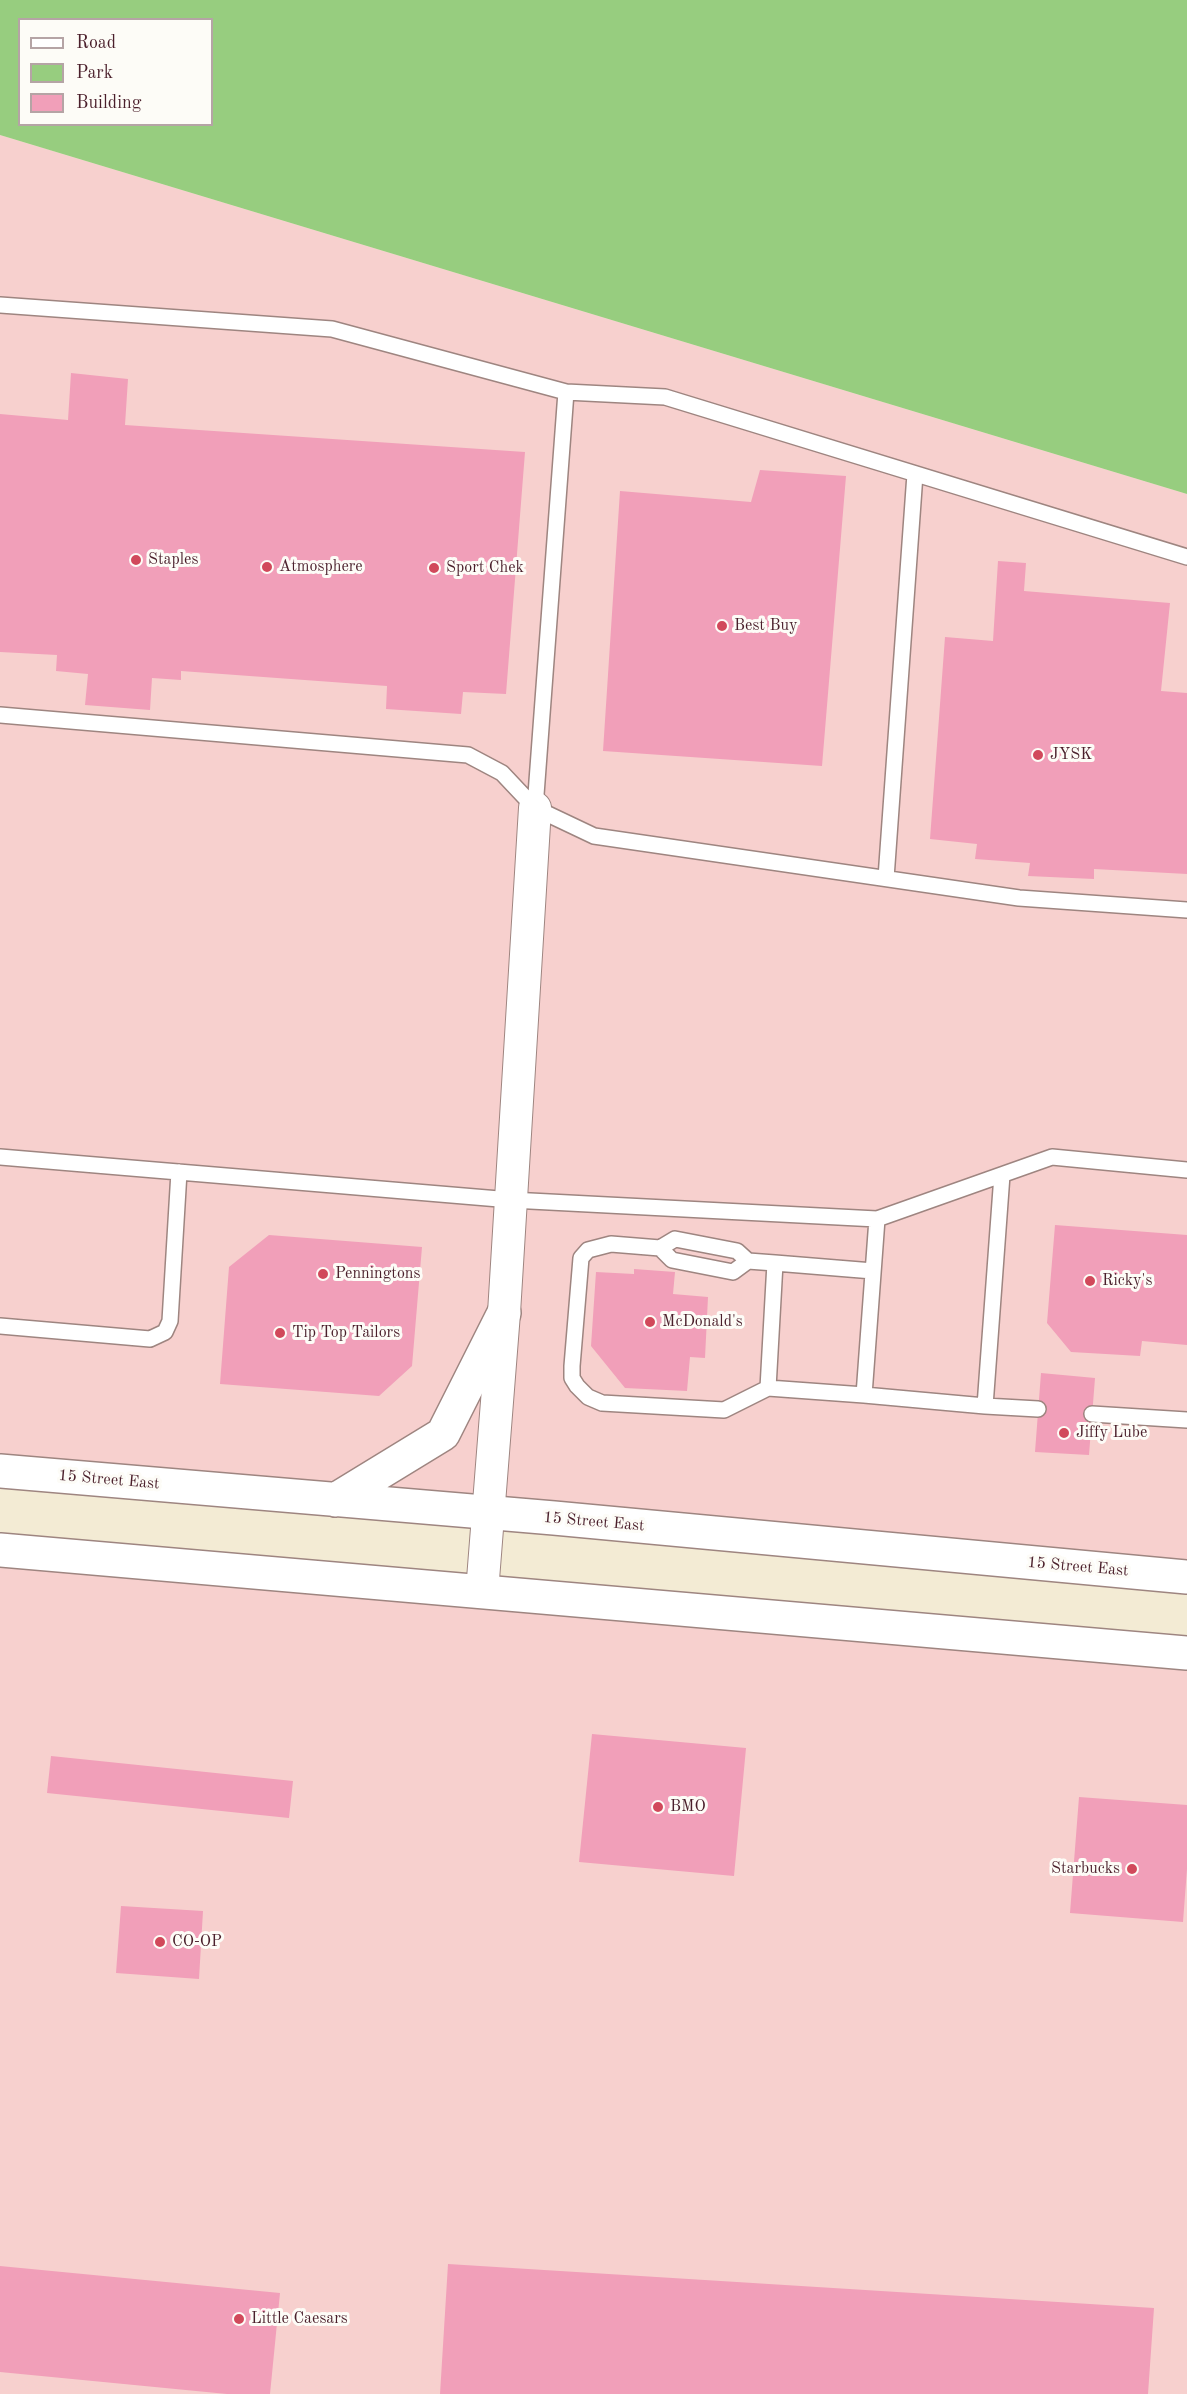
<!DOCTYPE html>
<style>
body{margin:0}
#map{position:relative;width:1187px;height:2394px;overflow:hidden;background:#f3ebd4;font-family:"Old Standard TT",serif}
canvas{display:block}
.legend{position:absolute;left:18px;top:18px;width:195px;height:108px;box-sizing:border-box;background:#fdfcf7;border:2px solid #b5a4a5;margin:0;padding:8px 10px;list-style:none;font-size:18px;color:#4a1f2b}
.legend li{display:flex;align-items:center;gap:12px;height:30px}
.legend b{width:30px;border:2px solid #b5a4a5}
</style>
<div id="map">
<canvas width="1187" height="2394"></canvas>
<ul class="legend">
<li><b style="height:8px;background:#fff"></b>Road</li>
<li><b style="height:16px;background:#97cd7f"></b>Park</li>
<li><b style="height:16px;background:#f19fb9"></b>Building</li>
</ul>
</div>
<script>
const g = document.querySelector('canvas').getContext('2d');
g.lineJoin = 'round';
function fill(path, color) { g.fillStyle = color; g.fill(path, 'evenodd'); }
const poly = rows => new Path2D(rows.map(r => 'M' + r).join(''));
function strokePath(path, color, width, dash) { g.strokeStyle = color; g.lineWidth = width; g.lineCap = dash ? 'butt' : 'round'; g.setLineDash(dash || []); g.stroke(path); }
function label(font, color, halo, rows, align = 'center') {
  g.font = font + ' "Old Standard TT",serif'; g.lineWidth = 6; g.setLineDash([]); g.textBaseline = 'middle'; g.strokeStyle = halo; g.fillStyle = color; for (const [text, x, y, turn = 0] of rows) {
    g.save(); g.translate(x, y); g.rotate((+turn || 0) * Math.PI / 180); g.textAlign = isNaN(turn) ? turn : align; if (halo) g.strokeText(text, 0, 0); g.fillText(text, 0, 0); g.restore();
  }
}
fill(poly([
 [0,135,1187,494,1187,1577,0,1471],
 [0,1550,482,1592,1187,1670,1187,2394,0,2394]
]), '#f7d0ce');
fill(poly([
 [0,0,1187,0,1187,494,0,135],
 [20,20,212,20,212,124,20,124]
]), '#97cd7f');
fill(poly([
 [71,373,128,379,125,425,525,452,506,694,463,692,461,714,386,709,387,686,181,671,181,680,152,678,150,710,85,705,88,674,56,671,57,655,0,652,0,414,68,420],
 [760,470,846,476,822,766,603,751,620,491,751,502],
 [998,561,1026,563,1024,591,1170,603,1161,691,1187,693,1187,874,1094,869,1094,879,1028,876,1030,863,975,859,977,844,930,839,945,637,993,641],
 [1055,1225,1187,1235,1187,1345,1142,1341,1140,1356,1071,1352,1047,1323],
 [269,1235,422,1247,412,1366,379,1396,220,1384,229,1267],
 [634,1269,675,1272,673,1294,708,1297,705,1358,690,1357,687,1391,625,1388,591,1346,596,1272,634,1274],
 [1041,1373,1095,1378,1089,1455,1035,1452],
 [592,1734,746,1748,734,1876,579,1862],
 [51,1756,293,1781,289,1818,47,1793],
 [1079,1797,1187,1805,1187,1869,1183,1922,1070,1913],
 [121,1906,203,1911,199,1979,116,1973],
 [448,2264,1154,2308,1148,2394,440,2394],
 [0,2266,280,2293,270,2394,227,2394,0,2372]
]), '#f19fb9');
const lane = poly([
 [0,305,332,329,566,392,535,808],
 [566,392,665,397,1187,557],
 [0,715,468,755,502,773,535,808,594,836,1019,898,1187,910],
 [886,878,915,474],
 [0,1157,511,1200,877,1219,1052,1157,1187,1170],
 [877,1219,864,1395,985,1406,1002,1175],
 [660,1248,672,1260,733,1272,748,1261],
 [0,1326,150,1339,165,1332,170,1321,179,1172],
 [768,1388,724,1410,602,1403,588,1397,577,1386,572,1378,572,1366,581,1258,588,1250,611,1244,660,1248,675,1239,737,1251,748,1261,775,1263],
 [864,1395,768,1388,775,1263,873,1271],
 [985,1406,1038,1409],
 [1092,1414,1187,1420]
]);
const street = poly([
 [482,1592,504,1313,535,808]
]);
const secondary = poly([
 [0,1471,554,1518,1187,1577],
 [335,1500,443,1434,504,1313],
 [0,1550,1187,1653]
]);
strokePath(lane, '#9e8580', 18);
strokePath(street, '#9e8580', 34);
strokePath(secondary, '#9e8580', 36);
strokePath(lane, '#fff', 15);
strokePath(street, '#fff', 32);
strokePath(secondary, '#fff', 33);
for (const [x, y, r, color] of [
 [136,560,6,"#d1495b"],
 [267,567,6,"#d1495b"],
 [434,568,6,"#d1495b"],
 [722,626,6,"#d1495b"],
 [1038,755,6,"#d1495b"],
 [323,1274,6,"#d1495b"],
 [1090,1281,6,"#d1495b"],
 [650,1322,6,"#d1495b"],
 [280,1333,6,"#d1495b"],
 [1064,1433,6,"#d1495b"],
 [658,1807,6,"#d1495b"],
 [1132,1869,6,"#d1495b"],
 [160,1942,6,"#d1495b"],
 [239,2319,6,"#d1495b"]
]) { const dot = new Path2D(); dot.arc(x, y, r, 0, 2 * Math.PI); g.fillStyle = color; g.fill(dot); strokePath(dot, '#fdfcf7', 2); }
label('16px', '#4a1f2b', '#fdfcf7', [
 ["Staples",148,560],
 ["Atmosphere",279,567],
 ["Sport Chek",446,568],
 ["Best Buy",734,626],
 ["JYSK",1050,755],
 ["Penningtons",335,1274],
 ["Ricky's",1102,1281],
 ["McDonald's",662,1322],
 ["Tip Top Tailors",292,1333],
 ["Jiffy Lube",1076,1433],
 ["BMO",670,1807],
 ["Starbucks",1120,1869,"right"],
 ["CO-OP",172,1942],
 ["Little Caesars",251,2319]
], 'left');
label('16px', '#4a1f2b', '#fdfcf7', [
 ["15 Street East",109,1480,5],
 ["15 Street East",594,1522,5],
 ["15 Street East",1078,1567,5]
]);
</script>
